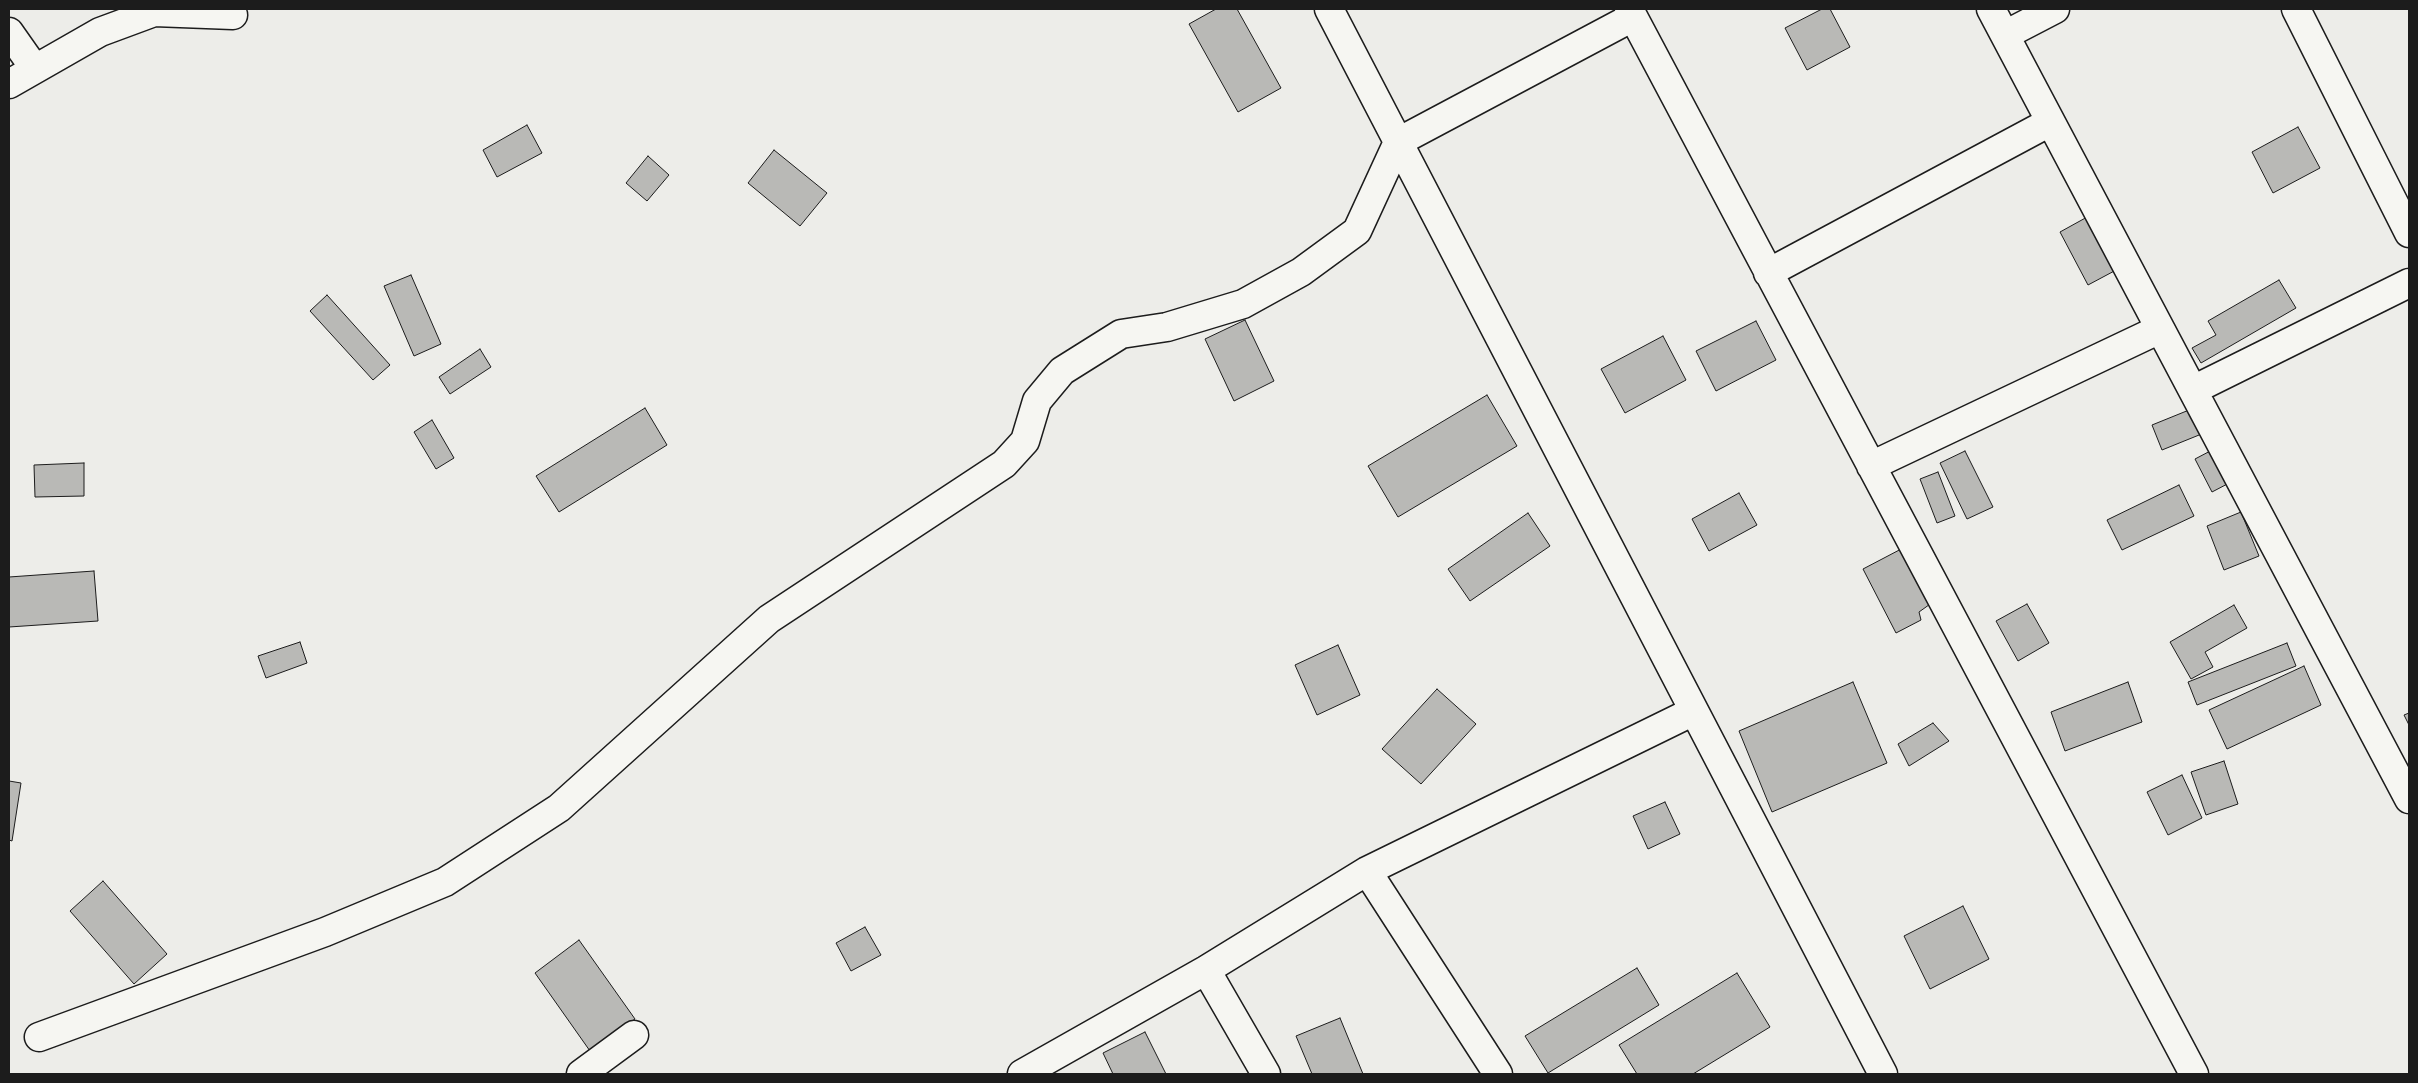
<!DOCTYPE html>
<style>
body{margin:0}
#map{position:relative;width:2418px;height:1083px;overflow:hidden;background:#edede9;font-family:"Indie Flower",sans-serif}
canvas{display:block}
.frame{position:absolute;inset:0;border:10px solid #1c1c1c;pointer-events:none}
</style>
<div id="map">
<canvas width="2418" height="1083"></canvas>
<div class="frame"></div>
</div>
<script>
const g = document.querySelector('canvas').getContext('2d');
g.lineJoin = 'round';
function fill(path, color) { g.fillStyle = color; g.fill(path, 'evenodd'); }
const poly = rows => new Path2D(rows.map(r => 'M' + r).join(''));
function strokePath(path, color, width, dash) { g.strokeStyle = color; g.lineWidth = width; g.lineCap = dash ? 'butt' : 'round'; g.setLineDash(dash || []); g.stroke(path); }
const building = poly([
 [1216,9,1237,9,1281,88,1238,112,1189,24,1216,9],
 [1822,9,1830,9,1850,47,1807,70,1785,28,1822,9],
 [527,125,542,153,497,177,483,150,527,125],
 [2298,127,2320,168,2273,193,2252,152,2298,127],
 [774,150,827,193,800,226,748,183,774,150],
 [648,156,669,175,647,201,626,183,648,156],
 [2089,216,2118,269,2088,285,2060,232,2089,216],
 [411,275,441,344,414,356,384,286,411,275],
 [2279,280,2296,308,2201,363,2192,348,2216,335,2208,321,2279,280],
 [327,295,390,365,373,380,310,311,327,295],
 [1245,320,1274,381,1234,401,1205,339,1245,320],
 [1756,321,1776,360,1716,391,1696,351,1756,321],
 [1663,336,1686,380,1625,413,1601,369,1663,336],
 [480,349,491,367,450,394,439,377,480,349],
 [1487,395,1517,446,1398,517,1368,466,1487,395],
 [645,408,667,445,559,512,536,476,645,408],
 [2194,408,2204,433,2162,450,2152,425,2194,408],
 [432,420,454,458,436,469,414,432,432,420],
 [2216,448,2233,481,2212,492,2195,459,2216,448],
 [1965,451,1993,507,1967,519,1940,463,1965,451],
 [84,463,84,496,35,497,34,465,84,463],
 [1938,472,1955,516,1937,523,1920,479,1938,472],
 [2179,485,2194,516,2122,550,2107,520,2179,485],
 [1739,493,1757,525,1709,551,1692,519,1739,493],
 [2241,512,2259,556,2224,570,2207,526,2241,512],
 [1528,513,1550,546,1470,601,1448,569,1528,513],
 [1905,547,1933,602,1919,612,1921,620,1896,633,1863,569,1905,547],
 [94,571,98,621,9,627,9,577,94,571],
 [2027,604,2049,643,2018,661,1996,621,2027,604],
 [2234,605,2247,628,2205,652,2213,667,2191,679,2170,642,2234,605],
 [300,642,307,663,266,678,258,656,300,642],
 [2287,643,2296,666,2197,705,2188,682,2287,643],
 [1338,645,1360,695,1317,715,1295,665,1338,645],
 [2304,666,2321,705,2227,749,2209,710,2304,666],
 [1853,682,1887,763,1772,812,1739,731,1853,682],
 [2128,682,2142,722,2065,751,2051,712,2128,682],
 [1437,689,1476,724,1421,784,1382,749,1437,689],
 [2409,713,2409,725,2404,715,2409,713],
 [1933,723,1949,741,1909,766,1898,744,1933,723],
 [2224,761,2238,804,2206,815,2191,772,2224,761],
 [2182,775,2202,818,2168,835,2147,792,2182,775],
 [9,781,21,783,12,841,9,840,9,781],
 [1665,802,1680,834,1648,849,1633,816,1665,802],
 [103,881,167,954,134,984,70,911,103,881],
 [1963,906,1989,959,1930,989,1904,936,1963,906],
 [865,927,881,955,851,971,836,943,865,927],
 [579,940,635,1019,590,1051,535,973,579,940],
 [1637,968,1659,1005,1548,1073,1525,1036,1637,968],
 [1737,973,1770,1027,1693,1074,1637,1074,1619,1045,1737,973],
 [1340,1018,1363,1074,1312,1074,1296,1036,1340,1018],
 [1145,1032,1166,1074,1113,1074,1103,1053,1145,1032]
]);
fill(building, '#b9b9b6');
strokePath(building, '#1c1c1c', 1);
const minor = poly([
 [1329,9,1883,1074],
 [1629,9,2194,1074],
 [1991,9,2409,799],
 [2296,9,2409,233],
 [9,32,35,69],
 [2005,35,2055,9],
 [9,84,100,32,154,12,233,15],
 [1768,273,2050,122],
 [2193,390,2409,283],
 [1871,466,2160,329],
 [1367,871,1498,1074],
 [1206,970,1266,1074],
 [39,1037,325,932,445,882,559,808,769,619,1004,464,1025,441,1037,401,1062,371,1121,334,1167,327,1243,304,1301,272,1357,231,1398,142,1633,17],
 [581,1074,634,1035],
 [1022,1074,1206,970,1367,871,1694,711]
]);
strokePath(minor, '#1c1c1c', 31);
strokePath(minor, '#f6f6f2', 28);
</script>
